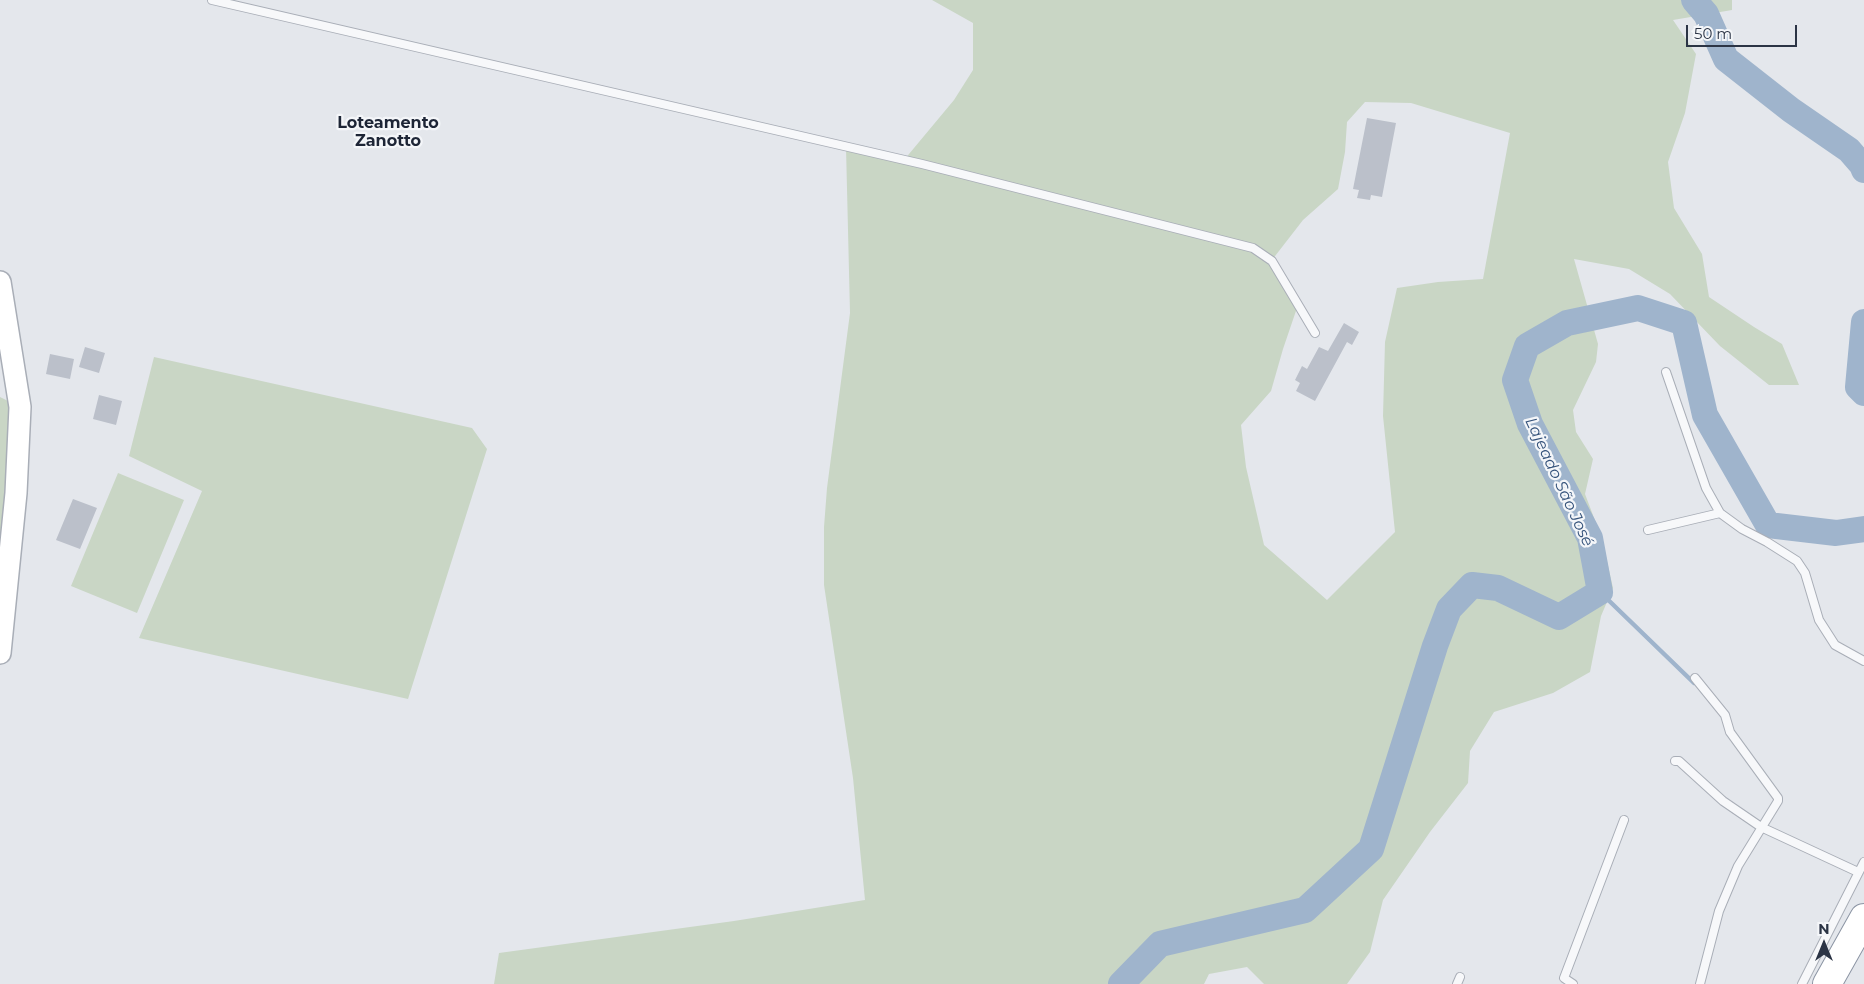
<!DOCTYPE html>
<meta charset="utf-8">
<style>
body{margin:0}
#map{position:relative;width:1864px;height:984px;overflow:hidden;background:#e4e7ec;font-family:Montserrat,sans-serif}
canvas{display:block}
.north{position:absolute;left:1799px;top:919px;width:50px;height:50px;-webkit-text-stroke:4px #f4f6f9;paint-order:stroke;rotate:0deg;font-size:14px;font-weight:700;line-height:20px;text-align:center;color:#2b3445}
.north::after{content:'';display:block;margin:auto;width:18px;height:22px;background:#2b3445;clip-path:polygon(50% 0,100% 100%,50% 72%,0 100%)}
.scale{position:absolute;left:1686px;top:25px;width:111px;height:22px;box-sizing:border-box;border:2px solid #2b3445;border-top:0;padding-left:6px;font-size:15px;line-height:18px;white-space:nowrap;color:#2b3445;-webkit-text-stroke:4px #f4f6f9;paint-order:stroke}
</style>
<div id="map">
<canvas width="1864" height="984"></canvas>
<div class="north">N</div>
<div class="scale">50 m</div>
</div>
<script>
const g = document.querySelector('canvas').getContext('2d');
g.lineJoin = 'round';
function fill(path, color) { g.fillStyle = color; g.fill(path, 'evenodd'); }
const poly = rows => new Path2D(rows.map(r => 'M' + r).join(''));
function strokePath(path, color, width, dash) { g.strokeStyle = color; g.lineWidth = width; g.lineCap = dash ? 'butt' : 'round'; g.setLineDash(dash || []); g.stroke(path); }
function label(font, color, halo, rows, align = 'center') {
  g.font = font + ' Montserrat,sans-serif'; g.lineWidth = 4.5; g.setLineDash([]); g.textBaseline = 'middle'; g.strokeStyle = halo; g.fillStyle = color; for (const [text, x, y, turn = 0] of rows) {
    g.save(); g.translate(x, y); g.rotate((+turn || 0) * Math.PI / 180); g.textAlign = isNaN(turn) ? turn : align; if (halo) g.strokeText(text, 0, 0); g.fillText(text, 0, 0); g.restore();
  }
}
fill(poly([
 [932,0,1732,0,1732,10,1673,20,1696,54,1685,113,1668,162,1674,208,1702,254,1709,297,1754,327,1782,344,1799,385,1769,385,1720,346,1670,294,1629,269,1574,259,1598,344,1596,362,1573,410,1576,432,1593,459,1585,494,1602,539,1613,588,1601,616,1590,672,1553,693,1494,712,1470,751,1468,783,1430,832,1383,900,1370,952,1347,984,1264,984,1247,967,1209,974,1204,984,494,984,499,953,734,921,865,900,853,778,824,585,824,527,827,488,850,313,846,147,904,160,954,100,973,70,973,23],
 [1365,102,1411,103,1510,133,1483,279,1438,282,1397,288,1385,342,1383,416,1395,532,1327,600,1264,545,1246,467,1241,425,1271,391,1283,349,1298,305,1272,260,1303,220,1338,189,1345,152,1347,122],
 [154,357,472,428,487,449,408,699,139,638,202,491,129,456],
 [0,397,20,407,0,653],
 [118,473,184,500,137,613,71,586]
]), '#c9d6c5');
strokePath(poly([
 [1862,165,1864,164],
 [1600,592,1694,683]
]), '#9fb4cc', 4.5);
strokePath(poly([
 [1694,0,1706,14,1726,59,1791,110,1849,150,1862,165,1864,170],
 [1864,322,1858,387,1864,393],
 [1121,984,1160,944,1305,910,1371,849,1435,646,1449,609,1472,585,1498,588,1559,617,1600,592,1590,538,1530,424,1515,380,1527,346,1567,323,1638,308,1684,323,1705,415,1768,525,1836,533,1864,529]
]), '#9fb4cc', 26);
fill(poly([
 [1367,118,1396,123,1382,197,1371,195,1370,200,1357,198,1359,190,1353,189],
 [1344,323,1359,332,1352,345,1347,342,1315,401,1296,391,1300,383,1295,380,1302,366,1307,369,1319,347,1328,351],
 [85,347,105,353,99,373,79,367],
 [50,354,74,359,70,379,46,374],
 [99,395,122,401,116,425,93,419],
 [73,499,97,508,80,549,56,540]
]), '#bbc0ca');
const lane = poly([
 [212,0,922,164,1253,248,1272,261,1315,333],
 [1666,372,1706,488,1720,513,1742,529,1767,542,1797,561,1805,573,1819,620,1835,645,1864,661],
 [1648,530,1720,513],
 [1695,678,1725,715,1730,732,1778,798,1778,801,1738,866,1719,911,1700,984],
 [1675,761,1679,761,1723,801,1761,827,1858,872],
 [1457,984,1460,977],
 [1573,984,1564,978,1624,820],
 [1802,984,1864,862]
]);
const secondary = poly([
 [0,282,20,407,16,493,0,653]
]);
const highway = poly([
 [1827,984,1864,918]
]);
strokePath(lane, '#a9aeb7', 10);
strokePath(secondary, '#a9aeb7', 24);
strokePath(highway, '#8b94a3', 30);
strokePath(lane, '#f7f8fa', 8);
strokePath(secondary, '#fff', 21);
strokePath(highway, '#fff', 28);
label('bold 16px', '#1d2536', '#f4f6f9', [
 ["Loteamento",388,123],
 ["Zanotto",388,141]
]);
label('italic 16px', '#34527a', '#f4f6f9', [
 ["Lajeado São José",1559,482,65]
]);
</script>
